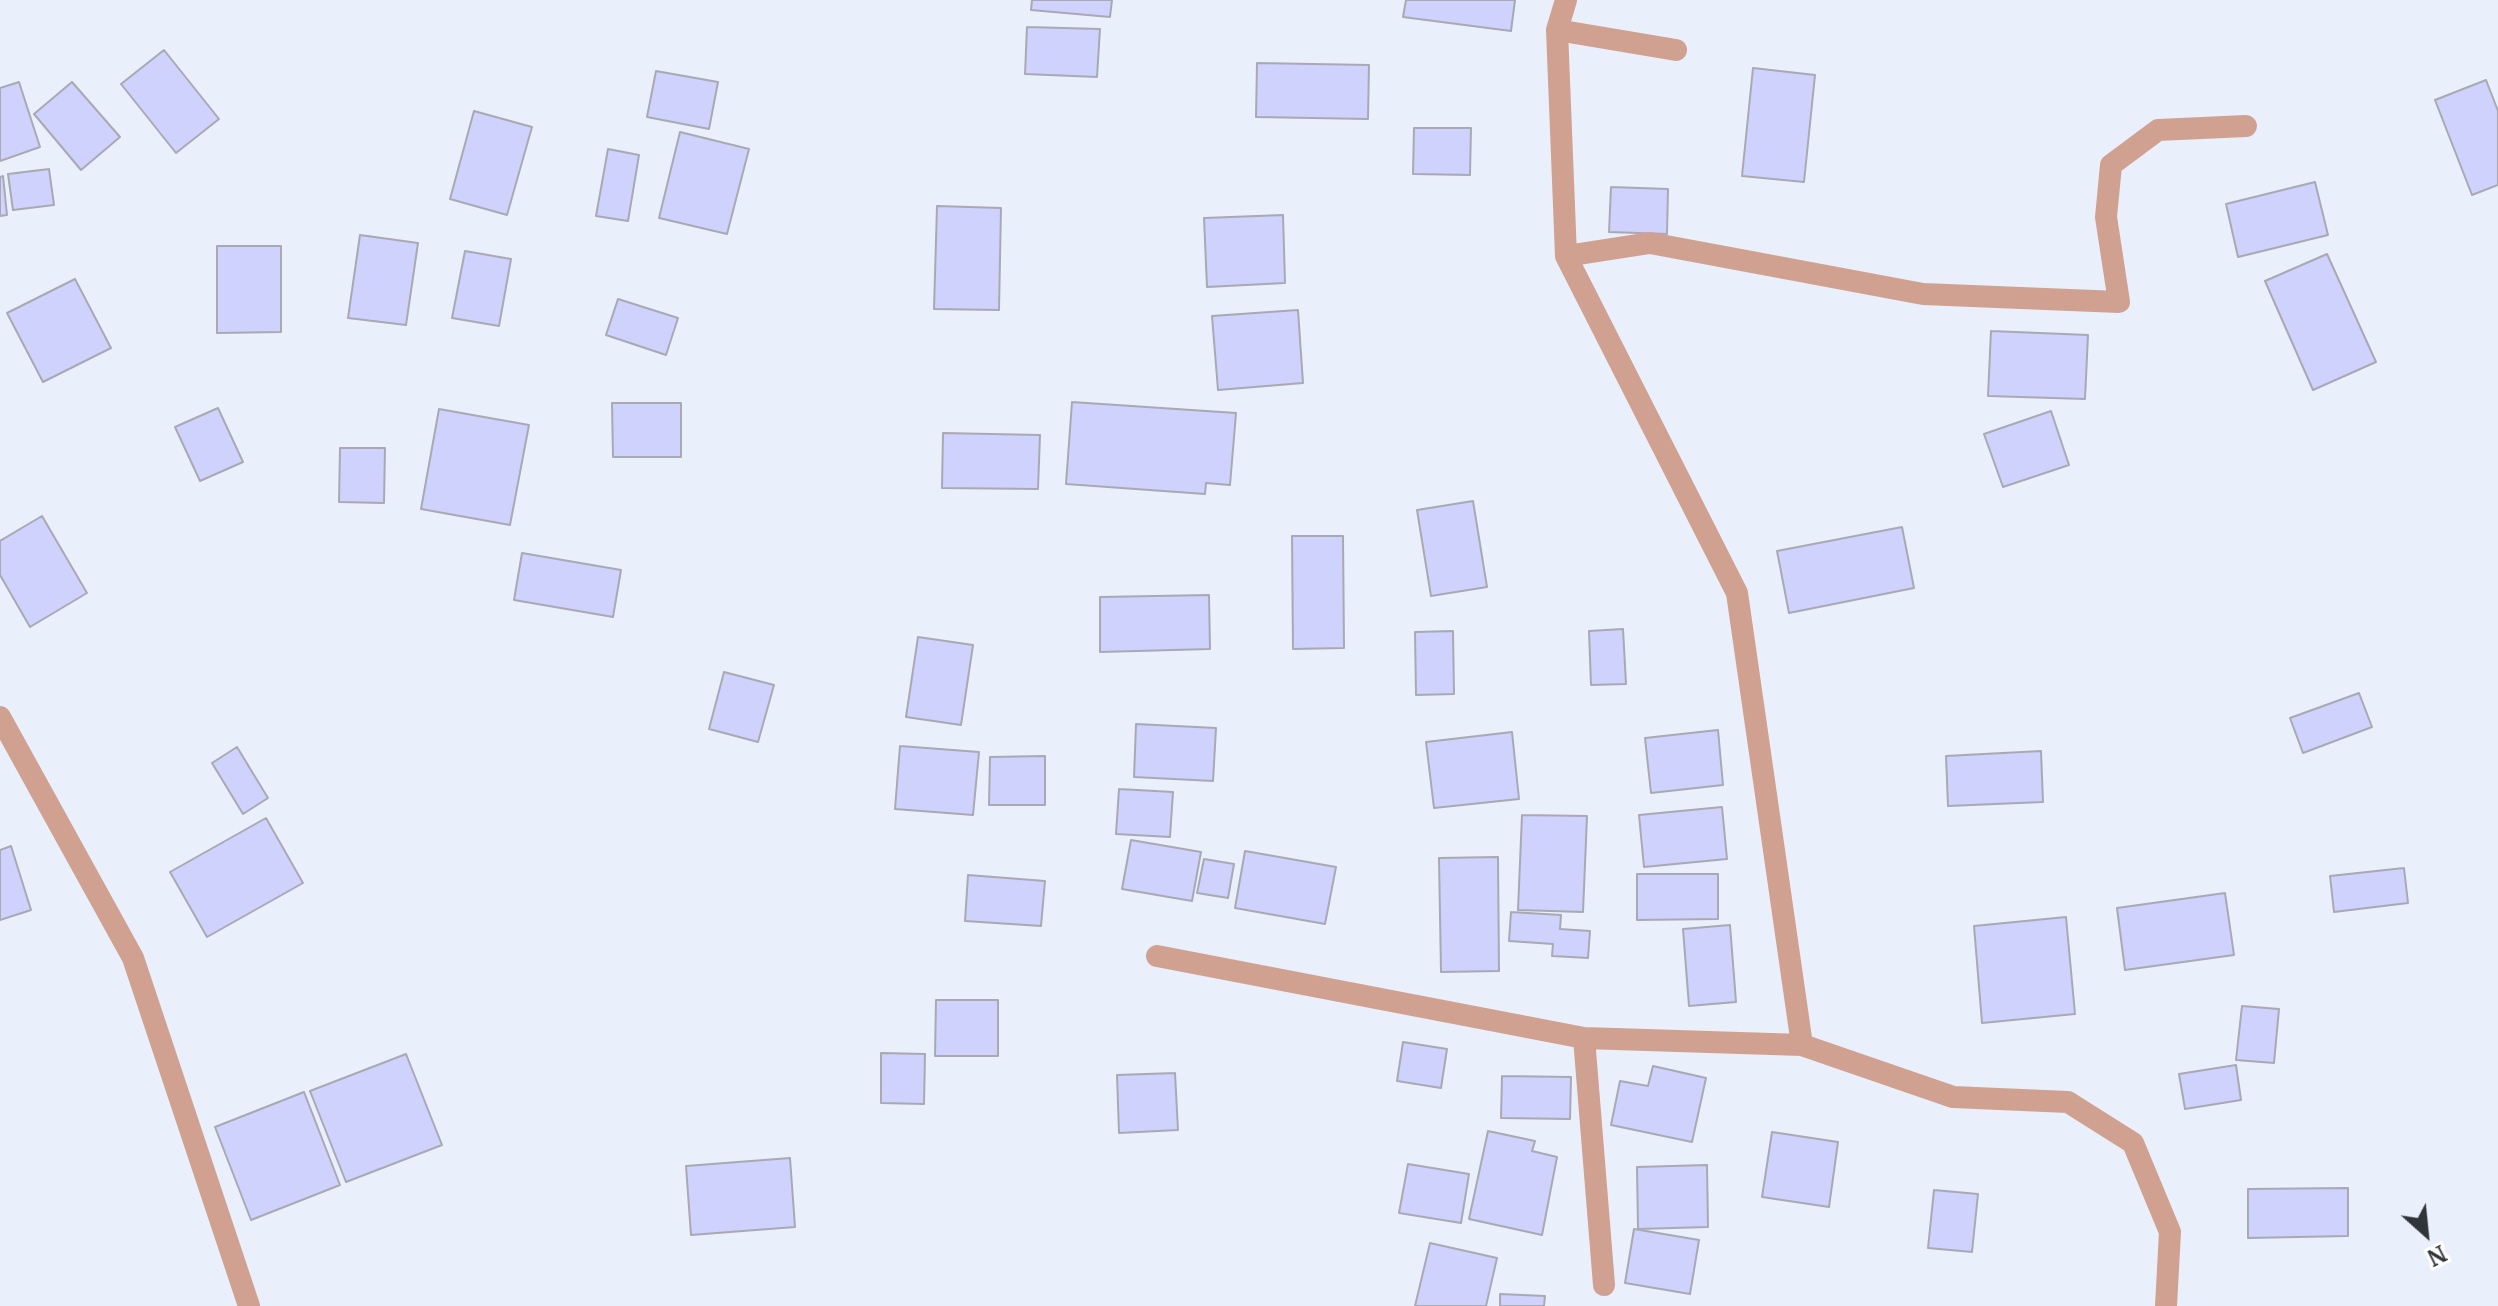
<!DOCTYPE html>
<style>
body{margin:0}
#map{position:relative;width:2498px;height:1306px;overflow:hidden;background:#eaf0fb;font-family:Merriweather,serif}
canvas{display:block}
.north{position:absolute;left:2386px;top:1194px;width:80px;height:80px;-webkit-text-stroke:6px #fff;paint-order:stroke;rotate:153deg;font-size:22px;font-weight:700;line-height:32px;text-align:center;color:#313438}
.north::after{content:'';display:block;margin:auto;width:28px;height:36px;background:#313438;clip-path:polygon(50% 0,100% 100%,50% 72%,0 100%)}
</style>
<div id="map">
<canvas width="2498" height="1306"></canvas>
<div class="north">N</div>
</div>
<script>
const g = document.querySelector('canvas').getContext('2d');
g.lineJoin = 'round';
function fill(path, color) { g.fillStyle = color; g.fill(path, 'evenodd'); }
const poly = rows => new Path2D(rows.map(r => 'M' + r).join(''));
function strokePath(path, color, width, dash) { g.strokeStyle = color; g.lineWidth = width; g.lineCap = dash ? 'butt' : 'round'; g.setLineDash(dash || []); g.stroke(path); }
const building = poly([
 [1032,0,1112,0,1110,17,1031,10,1032,0],
 [1406,0,1515,0,1511,31,1403,17,1406,0],
 [1027,27,1100,29,1097,77,1025,74,1027,27],
 [164,50,219,119,176,153,121,84,164,50],
 [1257,63,1369,65,1368,119,1256,117,1257,63],
 [1753,68,1815,75,1804,182,1742,176,1753,68],
 [656,71,718,82,709,129,647,117,656,71],
 [2486,80,2498,111,2498,185,2472,195,2435,100,2486,80],
 [19,82,40,147,0,161,0,88,19,82],
 [72,82,120,137,81,170,34,114,72,82],
 [474,111,532,127,507,215,450,199,474,111],
 [1414,128,1471,128,1470,175,1413,174,1414,128],
 [680,132,749,149,727,234,659,218,680,132],
 [608,149,639,155,628,221,596,216,608,149],
 [49,169,54,205,13,210,8,174,49,169],
 [3,176,7,215,0,216,0,177,3,176],
 [2315,182,2328,235,2238,257,2226,204,2315,182],
 [1611,187,1668,189,1667,234,1609,232,1611,187],
 [937,206,1001,208,999,310,934,309,937,206],
 [1283,215,1285,283,1207,287,1204,218,1283,215],
 [360,235,418,243,406,325,348,318,360,235],
 [217,246,281,246,281,332,217,333,217,246],
 [465,251,511,259,499,326,452,318,465,251],
 [2327,254,2376,362,2313,390,2265,281,2327,254],
 [75,279,111,348,43,382,7,313,75,279],
 [618,299,678,318,666,355,606,335,618,299],
 [1298,310,1303,383,1218,390,1212,316,1298,310],
 [1991,331,2088,335,2085,399,1988,396,1991,331],
 [1072,402,1236,413,1230,485,1206,483,1205,494,1066,484,1072,402],
 [612,403,681,403,681,457,613,457,612,403],
 [218,408,243,462,200,481,175,427,218,408],
 [439,409,529,425,510,525,421,509,439,409],
 [2051,411,2069,465,2003,487,1984,434,2051,411],
 [943,433,1040,435,1038,489,942,488,943,433],
 [340,448,385,448,384,503,339,502,340,448],
 [1473,501,1487,587,1431,596,1417,510,1473,501],
 [42,516,87,593,30,627,0,575,0,541,42,516],
 [1902,527,1914,588,1789,613,1777,551,1902,527],
 [1292,536,1343,536,1344,648,1293,649,1292,536],
 [522,553,621,570,613,617,514,600,522,553],
 [1209,595,1210,649,1100,652,1100,597,1209,595],
 [1623,629,1626,684,1591,685,1589,631,1623,629],
 [1453,631,1454,694,1416,695,1415,632,1453,631],
 [918,637,973,645,961,725,906,717,918,637],
 [724,672,774,685,758,742,709,729,724,672],
 [2359,693,2372,727,2303,753,2290,718,2359,693],
 [1136,724,1216,728,1213,781,1134,777,1136,724],
 [1718,730,1723,785,1651,793,1645,738,1718,730],
 [1512,732,1519,799,1434,808,1426,742,1512,732],
 [900,746,979,752,973,815,895,809,900,746],
 [237,747,268,798,243,814,212,763,237,747],
 [2041,751,2043,802,1948,806,1946,756,2041,751],
 [1045,756,1045,805,989,805,990,757,1045,756],
 [1119,789,1173,792,1170,837,1116,834,1119,789],
 [1722,807,1727,859,1644,867,1639,815,1722,807],
 [1522,815,1587,816,1583,912,1518,910,1522,815],
 [266,818,303,883,207,937,170,872,266,818],
 [1131,840,1201,852,1192,901,1122,889,1131,840],
 [11,846,31,910,0,920,0,850,11,846],
 [1245,851,1336,867,1325,924,1235,908,1245,851],
 [1498,857,1499,971,1441,972,1439,858,1498,857],
 [1204,859,1234,864,1228,898,1197,893,1204,859],
 [2404,868,2408,903,2334,912,2330,876,2404,868],
 [1637,874,1718,874,1718,919,1637,920,1637,874],
 [968,875,1045,881,1041,926,965,921,968,875],
 [2225,893,2234,955,2125,970,2117,908,2225,893],
 [1511,912,1561,915,1560,929,1590,931,1588,958,1552,956,1553,944,1509,941,1511,912],
 [2066,917,2075,1014,1982,1023,1974,926,2066,917],
 [1730,925,1736,1002,1689,1006,1683,929,1730,925],
 [936,1000,998,1000,998,1056,935,1056,936,1000],
 [2242,1006,2279,1009,2274,1063,2236,1060,2242,1006],
 [1403,1042,1447,1049,1441,1088,1397,1081,1403,1042],
 [881,1053,925,1054,924,1104,881,1103,881,1053],
 [406,1054,442,1145,346,1182,310,1091,406,1054],
 [2236,1065,2241,1100,2185,1109,2179,1074,2236,1065],
 [1653,1066,1706,1078,1692,1142,1611,1125,1620,1081,1648,1086,1653,1066],
 [1175,1073,1178,1130,1119,1133,1117,1075,1175,1073],
 [1502,1076,1571,1077,1570,1119,1501,1118,1502,1076],
 [304,1092,340,1185,251,1220,215,1127,304,1092],
 [1488,1131,1535,1141,1532,1151,1557,1157,1542,1235,1469,1219,1488,1131],
 [1772,1132,1838,1142,1829,1207,1762,1197,1772,1132],
 [790,1158,795,1227,691,1235,686,1166,790,1158],
 [1408,1164,1469,1174,1461,1223,1399,1213,1408,1164],
 [1707,1165,1708,1227,1638,1229,1637,1167,1707,1165],
 [2348,1188,2348,1236,2248,1238,2248,1189,2348,1188],
 [1934,1190,1978,1194,1972,1252,1928,1248,1934,1190],
 [1634,1229,1699,1240,1690,1294,1625,1283,1634,1229],
 [1430,1243,1497,1258,1486,1306,1415,1306,1430,1243],
 [1500,1294,1545,1296,1544,1306,1500,1306,1500,1294]
]);
fill(building, '#ced2fd');
strokePath(building, '#a8a9b3', 2);
strokePath(poly([
 [1566,0,1557,30,1566,256,1737,593,1802,1045,1953,1097,2068,1102,2133,1143,2170,1232,2166,1306],
 [1557,30,1676,50],
 [1566,256,1650,243,1923,294,2119,302,2106,217,2111,165,2158,130,2246,126],
 [0,717,133,958,249,1306],
 [1157,956,1584,1038,1802,1045],
 [1584,1038,1604,1285]
]), '#d0a191', 22);
</script>
